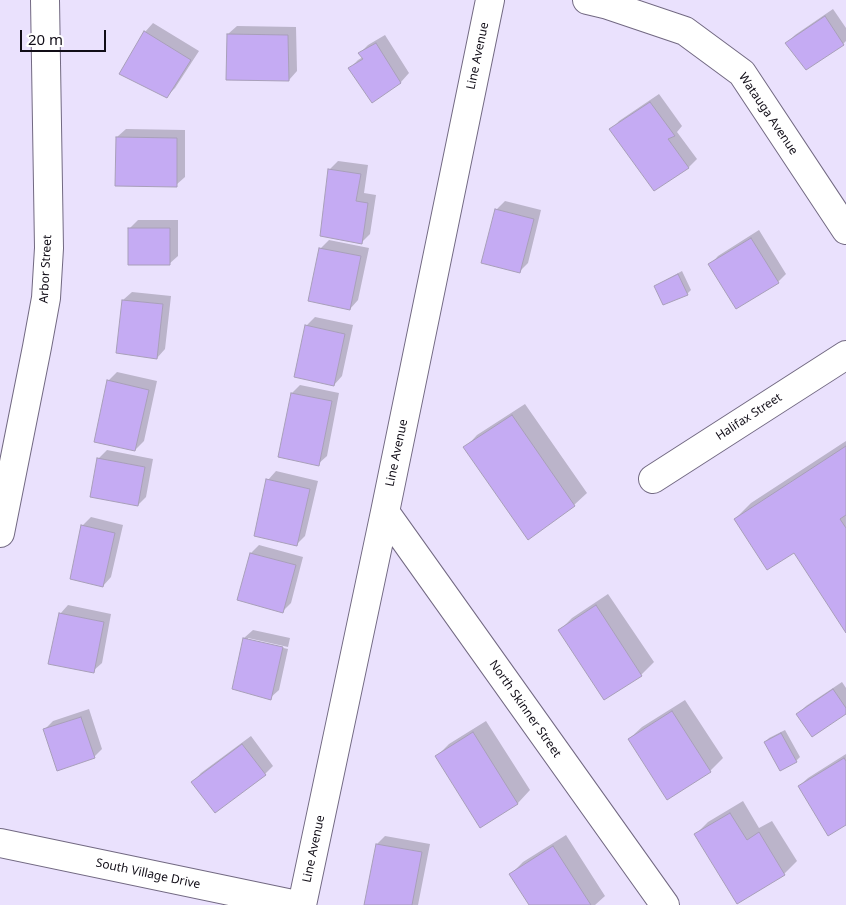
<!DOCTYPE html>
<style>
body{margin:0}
#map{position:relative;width:846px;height:905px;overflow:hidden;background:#eae1fd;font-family:"Noto Sans",sans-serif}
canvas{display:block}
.scale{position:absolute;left:20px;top:30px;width:86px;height:22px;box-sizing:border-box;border:2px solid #110d17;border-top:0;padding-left:6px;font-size:15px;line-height:18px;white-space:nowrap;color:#110d17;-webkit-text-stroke:4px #fff;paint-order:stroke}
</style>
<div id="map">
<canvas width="846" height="905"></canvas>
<div class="scale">20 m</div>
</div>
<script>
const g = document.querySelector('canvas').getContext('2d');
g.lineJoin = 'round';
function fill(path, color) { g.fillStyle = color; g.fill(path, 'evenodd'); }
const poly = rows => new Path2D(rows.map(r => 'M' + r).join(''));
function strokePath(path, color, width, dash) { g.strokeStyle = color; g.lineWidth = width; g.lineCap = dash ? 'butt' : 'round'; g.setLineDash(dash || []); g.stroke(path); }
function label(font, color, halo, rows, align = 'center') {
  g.font = font + ' "Noto Sans",sans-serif'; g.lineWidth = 4; g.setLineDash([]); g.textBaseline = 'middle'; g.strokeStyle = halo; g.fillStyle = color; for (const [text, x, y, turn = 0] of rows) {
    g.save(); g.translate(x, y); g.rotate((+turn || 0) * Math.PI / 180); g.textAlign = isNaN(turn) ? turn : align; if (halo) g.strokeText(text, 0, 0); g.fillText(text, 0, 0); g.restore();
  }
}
fill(poly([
 [833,9,846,28,846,41,843,44,786,44,795,35],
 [153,23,199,51,175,88,167,96,145,32],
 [237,26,296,27,297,71,289,80,228,34],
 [385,35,409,73,401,82,372,101,350,68,358,60,363,57,360,53,368,45],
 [659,94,682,126,677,132,697,159,689,167,655,189,611,130,619,121],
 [126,129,185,130,185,177,176,185,117,137],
 [338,161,368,165,364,193,376,195,370,234,362,242,329,170],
 [505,201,541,210,528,263,519,272,496,210],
 [138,220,178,220,178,256,169,264,130,228],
 [759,230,786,274,778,282,710,265,718,256],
 [329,240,369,248,358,300,350,309,310,300,321,248],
 [682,271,691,290,687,294,663,304,656,287,660,283],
 [132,292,171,296,165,349,157,358,123,300],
 [315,317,353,325,342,376,334,385,306,326],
 [117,372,157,381,144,441,135,450,108,381],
 [300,385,339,393,327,456,318,464,292,393],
 [525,404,587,493,574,505,528,538,465,448,477,435],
 [846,441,846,631,794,551,735,519,751,503],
 [107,450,153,459,146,497,138,505,98,459],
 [276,471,318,481,305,536,297,544,268,480],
 [91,517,123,525,111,577,103,586,82,526],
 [259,545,303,557,291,603,283,611,251,553],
 [608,594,654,662,641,675,605,699,560,630,572,618],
 [68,605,111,614,102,663,93,671,60,614],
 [253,630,290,638,288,647,248,638,248,640,288,649,279,690,270,698,233,688,244,638],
 [842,682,846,688,846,713,798,714,806,706],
 [685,700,723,758,710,771,667,798,629,739,642,727],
 [89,709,102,749,94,757,44,730,53,721],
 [486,721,530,790,518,803,481,826,437,756,449,744],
 [785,730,800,757,796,761,765,742,769,738],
 [251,736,273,766,265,774,193,782,201,773],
 [846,754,846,824,799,786,808,778],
 [743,801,759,828,772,821,797,861,784,874,696,834,708,822],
 [566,835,605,896,595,905,530,905,511,874,523,862],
 [385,836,430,844,418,905,366,905,377,844]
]), '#0003');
const building = poly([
 [825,16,844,45,806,70,785,43,825,16],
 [144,31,191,60,167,98,119,74,144,31],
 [227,34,288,35,289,81,226,80,227,34],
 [376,43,401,83,372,103,348,68,363,59,358,53,376,43],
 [650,102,675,136,668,139,689,168,654,191,609,129,650,102],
 [116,137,177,138,177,187,115,186,116,137],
 [328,169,361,174,356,201,368,203,362,244,320,236,328,169],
 [495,209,534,219,520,273,481,263,495,209],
 [128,228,170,228,170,265,128,265,128,228],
 [751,238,779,283,736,309,708,264,751,238],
 [319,248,361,256,350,310,308,301,319,248],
 [678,274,688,295,663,305,654,286,678,274],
 [122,300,163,304,157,359,116,353,122,300],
 [305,325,345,334,334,386,294,377,305,325],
 [107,380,149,390,135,451,94,442,107,380],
 [291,393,332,401,319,466,278,457,291,393],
 [512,415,575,506,528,540,463,447,512,415],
 [846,446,846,515,840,519,846,528,846,633,794,553,767,570,734,519,846,446],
 [97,458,145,467,138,506,90,497,97,458],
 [266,479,310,489,297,546,254,536,266,479],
 [81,525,115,533,103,587,70,579,81,525],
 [250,553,296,565,283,613,237,600,250,553],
 [596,605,642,676,604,700,558,630,596,605],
 [59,613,104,622,94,673,48,664,59,613],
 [243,638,283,647,271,700,232,689,243,638],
 [833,689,846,708,846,714,812,737,796,714,833,689],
 [672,711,711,772,667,800,628,739,672,711],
 [81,717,95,758,57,771,43,729,81,717],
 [473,732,518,804,480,828,435,756,473,732],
 [781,733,797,762,780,771,764,742,781,733],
 [242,744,266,775,215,813,191,782,242,744],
 [844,758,846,761,846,825,828,836,798,786,844,758],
 [730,813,747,840,759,832,785,875,737,904,694,834,730,813],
 [376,844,422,852,412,905,364,905,376,844],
 [553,846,591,905,529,905,509,874,553,846]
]);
fill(building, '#c5abf3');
strokePath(building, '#a89fb9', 1);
const minor = poly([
 [587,0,608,5,685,31,742,73,846,230],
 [653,479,846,355],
 [385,512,665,905],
 [0,533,37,347,46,298,49,248,45,0],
 [0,843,297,905],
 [302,905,385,512,490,0]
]);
strokePath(minor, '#726982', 30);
strokePath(minor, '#fff', 28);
label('12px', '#110d17', '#fff', [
 ["Line Avenue",478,56,-78],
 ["Watauga Avenue",768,114,56],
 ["Arbor Street",46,269,-87],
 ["Halifax Street",749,417,-33],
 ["Line Avenue",397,453,-78],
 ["North Skinner Street",525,709,55],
 ["Line Avenue",314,849,-78],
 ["South Village Drive",148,874,12]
]);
</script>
